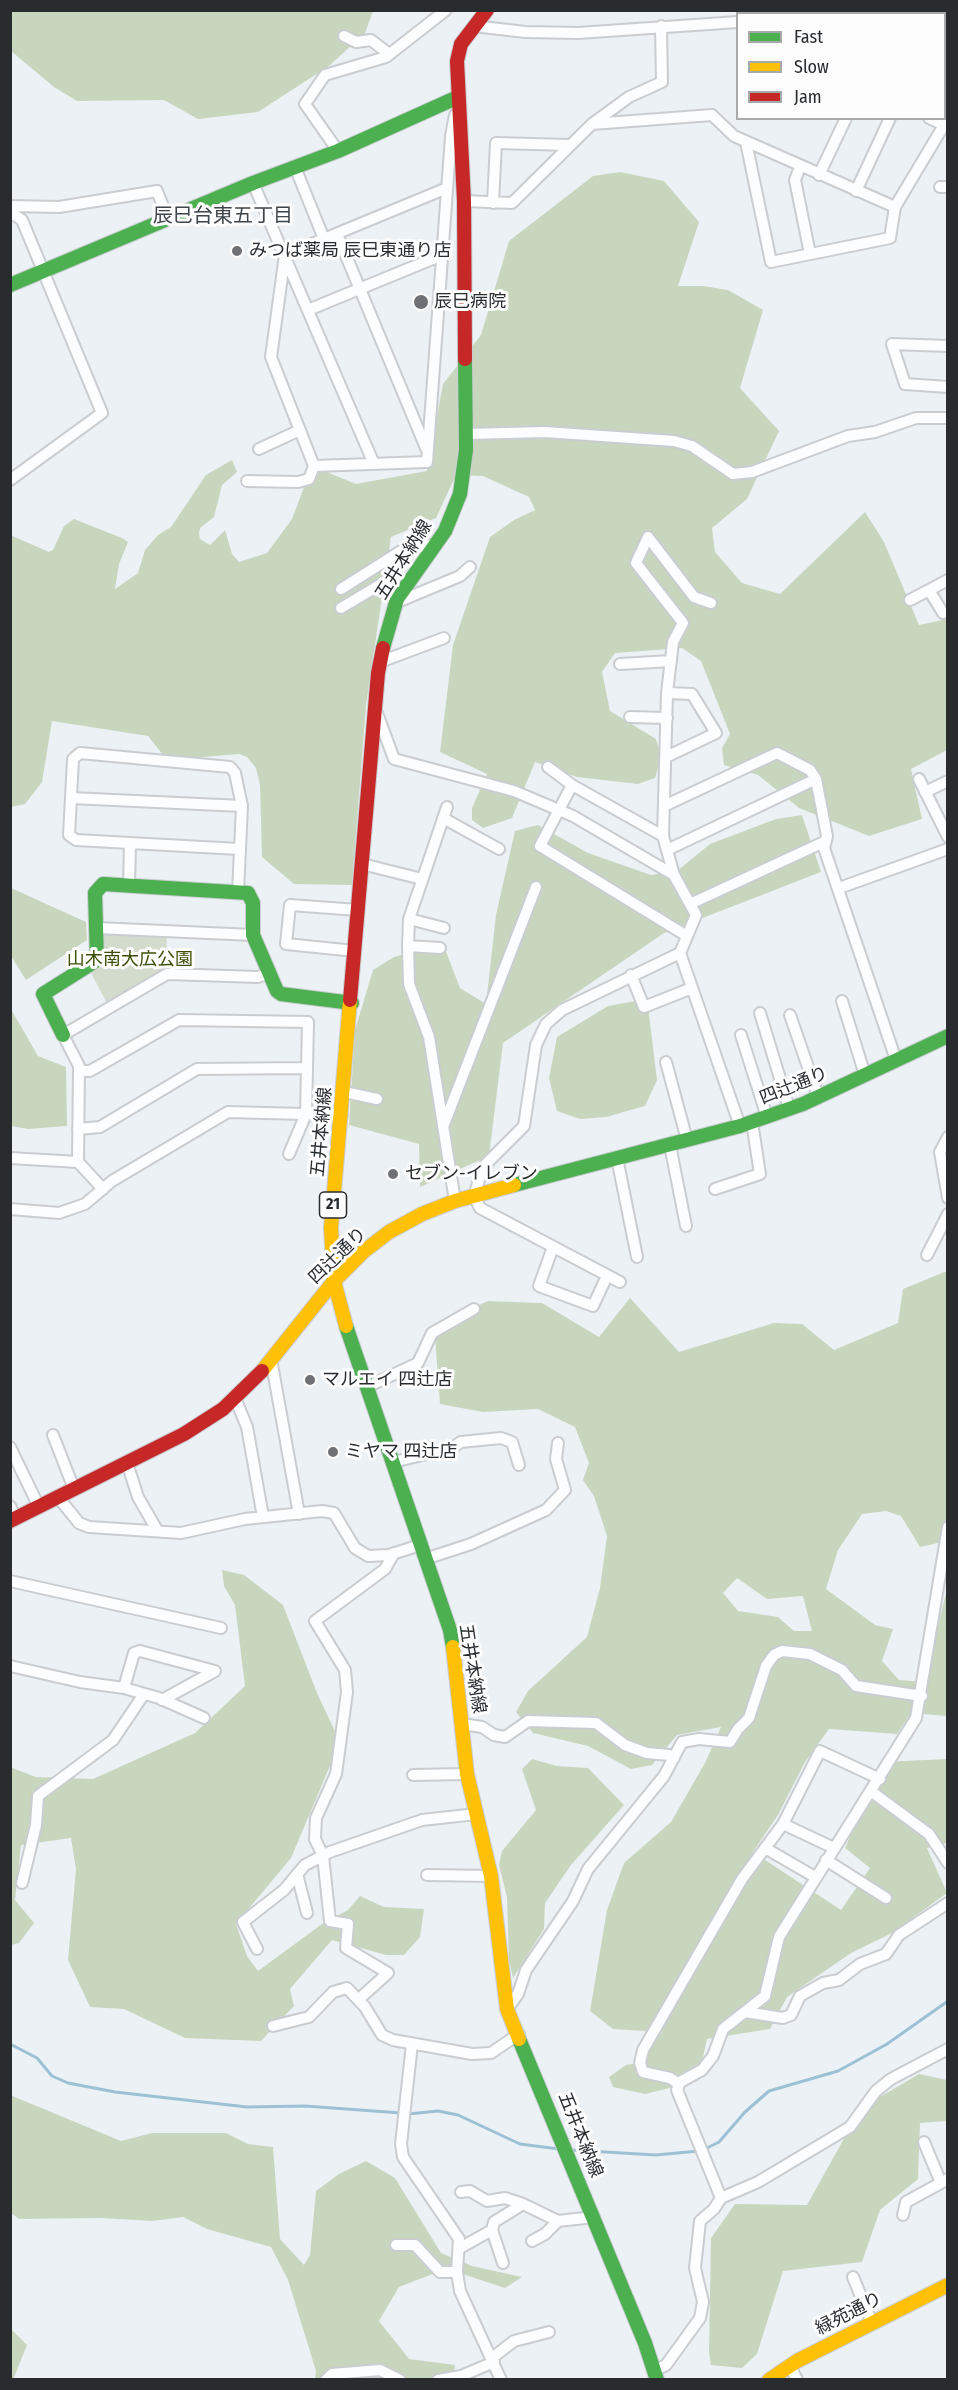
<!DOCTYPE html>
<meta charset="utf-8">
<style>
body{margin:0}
#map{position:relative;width:958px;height:2390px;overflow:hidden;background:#ecf1f6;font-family:"Fira Sans Condensed",sans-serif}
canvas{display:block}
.frame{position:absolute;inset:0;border:12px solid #292c2f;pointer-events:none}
.legend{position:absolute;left:736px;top:12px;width:210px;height:108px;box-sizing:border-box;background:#fdfdfd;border:2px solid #a8a9ab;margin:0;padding:8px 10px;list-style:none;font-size:18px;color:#292c2f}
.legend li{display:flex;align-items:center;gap:12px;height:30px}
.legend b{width:30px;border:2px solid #a8a9ab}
</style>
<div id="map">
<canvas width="958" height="2390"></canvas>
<div class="frame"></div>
<ul class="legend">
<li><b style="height:8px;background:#4caf50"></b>Fast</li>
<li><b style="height:8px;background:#ffc107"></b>Slow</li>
<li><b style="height:8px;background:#c62828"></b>Jam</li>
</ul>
</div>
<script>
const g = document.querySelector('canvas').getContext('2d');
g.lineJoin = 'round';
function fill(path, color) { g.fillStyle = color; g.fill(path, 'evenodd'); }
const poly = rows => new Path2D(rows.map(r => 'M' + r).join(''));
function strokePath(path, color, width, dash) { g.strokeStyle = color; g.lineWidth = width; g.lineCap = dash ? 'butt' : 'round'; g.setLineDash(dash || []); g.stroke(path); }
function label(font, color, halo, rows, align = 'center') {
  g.font = font + ' "Fira Sans Condensed","Noto Sans JP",sans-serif'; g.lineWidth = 6; g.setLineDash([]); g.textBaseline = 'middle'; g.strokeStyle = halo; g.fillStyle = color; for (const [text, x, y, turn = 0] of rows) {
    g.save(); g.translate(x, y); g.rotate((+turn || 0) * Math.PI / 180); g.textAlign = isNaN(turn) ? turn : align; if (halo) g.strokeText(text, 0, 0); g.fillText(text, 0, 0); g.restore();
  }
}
fill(poly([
 [107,932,167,936,165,971,108,1005,91,973,104,965,102,938]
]), '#d2dbcc');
fill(poly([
 [10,11,373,10,373,11,365,33,329,66,258,112,198,119,164,100,77,101,54,87,11,51],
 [620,172,664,181,699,222,678,286,703,286,728,290,763,310,740,388,779,431,747,499,712,528,715,552,742,583,780,594,865,512,884,542,919,625,947,619,947,750,911,769,922,819,869,836,799,808,758,775,724,765,722,748,730,734,701,661,682,648,615,653,602,672,610,711,656,739,661,757,655,778,638,784,577,777,535,762,512,818,483,828,472,820,472,808,487,774,440,752,453,645,490,537,514,520,535,510,529,497,483,476,456,475,436,518,391,537,366,705,352,885,294,884,262,857,260,785,256,768,247,757,239,754,167,760,148,736,52,721,42,782,25,804,11,807,10,535,49,552,53,550,64,526,74,519,122,538,128,542,119,564,115,589,138,573,145,550,158,535,171,527,206,475,232,460,237,472,222,485,214,517,200,528,199,533,200,539,210,545,225,530,232,554,239,562,267,553,292,519,312,466,356,484,427,471,443,384,481,335,509,241,593,176],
 [802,815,821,872,664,933,503,1043,489,1156,420,1187,419,1144,349,1125,355,1030,373,970,394,957,426,948,445,949,460,988,486,1004,496,915,515,831,538,825,588,853,651,875,677,871,710,844,776,819],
 [11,888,86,922,87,940,26,980,11,956],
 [641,1000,648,1006,657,1080,645,1106,606,1117,580,1119,557,1111,549,1078,557,1037,608,1006],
 [11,1009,38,1056,66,1067,67,1126,28,1129,11,1126],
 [947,1271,947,1541,920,1547,901,1516,886,1511,862,1514,838,1550,826,1589,875,1625,893,1629,882,1661,899,1680,924,1682,947,1589,947,1716,911,1713,897,1734,829,1729,805,1762,778,1815,753,1852,841,1910,870,1868,845,1848,883,1762,947,1759,947,1843,927,1848,947,1893,892,1933,851,1953,787,1997,770,2029,707,2039,698,2081,645,2094,613,2087,609,2077,626,2065,640,2063,662,2032,613,2029,590,2011,607,1910,624,1863,671,1822,705,1763,721,1727,677,1735,652,1765,631,1769,588,1746,533,1733,516,1712,528,1691,587,1637,600,1588,607,1536,594,1496,583,1480,589,1463,575,1427,538,1409,483,1412,440,1404,435,1337,453,1317,488,1301,542,1303,599,1337,630,1298,679,1352,774,1323,802,1324,834,1350,898,1323,903,1289],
 [737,1578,767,1599,803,1596,812,1631,794,1631,778,1617,738,1611,723,1593],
 [222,1570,244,1575,283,1605,317,1693,340,1742,291,1858,236,1924,247,1956,258,1971,322,1924,348,1910,360,1896,384,1907,424,1909,420,1937,404,1955,386,1955,332,1940,290,1989,294,2006,261,2041,185,2038,124,2009,90,2007,68,1960,76,1869,71,1838,21,1845,15,1900,34,1923,19,1943,11,1945,10,1767,36,1777,93,1779,195,1733,245,1686,235,1605,224,1586],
 [532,1759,557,1766,588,1768,624,1805,571,1865,545,1903,544,1929,513,1978,509,1960,507,1897,499,1865,502,1851,536,1810,522,1769],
 [919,2074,947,2080,947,2121,920,2123,918,2179,880,2210,862,2262,783,2271,757,2354,742,2368,711,2365,709,2352,711,2238,735,2204,807,2205,861,2108],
 [10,2095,121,2141,152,2133,226,2133,248,2144,273,2147,280,2239,304,2265,310,2255,316,2191,339,2174,366,2161,395,2178,441,2253,472,2266,522,2277,505,2288,453,2271,438,2272,399,2287,379,2321,409,2359,455,2365,453,2379,315,2379,316,2371,288,2280,271,2247,207,2229,183,2217,152,2221,101,2218,19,2219,11,2213],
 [11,2329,27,2345,13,2380,10,2379]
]), '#c9d6be');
strokePath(poly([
 [10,2044,37,2058,52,2076,68,2083,115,2092,247,2107,305,2106,401,2113],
 [408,2114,438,2111,458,2115,520,2144,559,2149],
 [705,2149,719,2142,745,2112,769,2091,838,2071,887,2044,948,2001],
 [571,2150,656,2155,699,2151]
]), '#9cc1d5', 3);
const street = poly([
 [797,14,798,10],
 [869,14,872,10],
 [474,26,525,32,578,33,738,22],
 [944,26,948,26],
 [344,36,356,42,371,40,389,54],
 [592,124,629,97,662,82,661,26],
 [746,142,771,262,890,238,895,207,944,125,929,118],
 [338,151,305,104,325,75,386,57,446,10],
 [295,167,324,239],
 [800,167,795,180,810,254],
 [819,175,846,118],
 [253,183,374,464],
 [940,187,948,187],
 [447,188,285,255,271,357,314,466,427,462,451,136,455,115],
 [856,191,890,118],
 [464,201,512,203,592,124,712,115,734,136,895,207],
 [493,203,496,143,570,145],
 [10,206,59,207,157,191,168,219],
 [10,212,22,220,102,413,10,480],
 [337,234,426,448],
 [308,310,442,255],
 [948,346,892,344,905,384,948,387],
 [467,434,545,432,674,441,692,446,733,474,752,472,848,436,875,432,916,418,948,418],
 [259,449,300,430],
 [247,481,298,482,309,479,314,466],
 [341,589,401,551,435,544],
 [929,590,943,613],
 [910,600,948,580],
 [341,608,383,583,395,603,460,576,470,567],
 [380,662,444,638],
 [620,664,671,661],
 [377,713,394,759,514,791,573,816,674,875],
 [630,717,667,718],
 [666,757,716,733,692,694,667,693],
 [548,767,572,785,663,836],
 [919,779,948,837],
 [572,785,540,846,687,936],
 [925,792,948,781],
 [71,798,242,806],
 [664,806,777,753,810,770,816,779,827,836,824,848,896,1060],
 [447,807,409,919,408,946,409,984,429,1037,455,1201],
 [443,818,499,849],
 [130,843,239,849],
 [667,850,816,779],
 [362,864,422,879],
 [129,885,130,843,76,840,69,835,73,759,80,753,230,767,235,773,242,806,238,892],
 [839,888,948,849],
 [690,904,826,841],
 [409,919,444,928],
 [97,928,253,935],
 [408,946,440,948],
 [355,951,286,944,290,905,358,910],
 [680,953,740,1126],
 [631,975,644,1007,692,988],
 [842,1001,865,1075],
 [760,1013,789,1108],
 [790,1015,818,1096],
 [741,1035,767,1117],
 [666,1062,687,1140],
 [79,1071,90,1071,179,1020,308,1022,306,1114,289,1154],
 [344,1092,377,1099],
 [443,1127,536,887],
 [78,1129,100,1127,197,1069,307,1068],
 [948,1137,940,1152,948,1198],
 [670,1145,686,1226],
 [10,1158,78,1162,103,1189],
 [617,1158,637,1257],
 [78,1162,79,1066,63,1035,167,974,258,977,269,973],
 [715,1189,760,1174,752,1122],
 [10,1209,59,1213,85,1204,112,1181,228,1112,342,1115],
 [553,1247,539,1286,593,1306,607,1276],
 [927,1255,948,1214],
 [620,1282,480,1208,474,1196,483,1167,524,1126,536,1045,546,1024,562,1010,680,953,696,915,674,875,663,836,667,693,673,642,683,623,636,563,648,537,694,597,711,603],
 [271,1359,299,1514],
 [367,1387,418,1363,432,1333,474,1309],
 [235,1398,247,1427,263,1517],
 [53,1435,74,1489],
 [10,1447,39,1507],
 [393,1462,452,1448,461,1442,501,1438,512,1442,519,1465],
 [127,1463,138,1497,157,1530],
 [58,1497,79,1523,89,1527,181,1533,245,1519,322,1511,334,1513,355,1548,368,1556,389,1555,420,1545],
 [10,1506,16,1519],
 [425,1559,471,1544,546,1510,565,1490,556,1459,558,1443],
 [10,1581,221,1628],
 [10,1666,80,1682,124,1688,159,1698,204,1718],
 [124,1688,134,1653,140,1651,215,1671,162,1700],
 [462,1724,482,1727,494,1735,505,1737,528,1721,596,1723,625,1745,647,1753,669,1755,674,1758],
 [413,1775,467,1774],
 [872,1792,929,1834,948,1863],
 [783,1824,834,1848],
 [765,1848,815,1877],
 [826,1860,886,1898],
 [297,1874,307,1913],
 [427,1875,491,1876],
 [22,1883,36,1825,38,1796,113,1740,144,1694],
 [257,1949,243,1922,284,1890,305,1865,330,1852,422,1820,476,1814],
 [359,1999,388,1973,346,1948,348,1924,330,1921,323,1856,315,1839,316,1818,336,1774,347,1692,345,1670,315,1621,385,1569,394,1553],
 [507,2009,518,1994,526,1970,573,1901,588,1869,664,1776,682,1742,699,1739,730,1742,738,1729,749,1718,766,1666,774,1655,782,1651,810,1654,842,1670,856,1686,922,1696],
 [745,2012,783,2018,791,2015,800,1996,823,1983,839,1980,860,1964,886,1954,899,1935,948,1903],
 [273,2026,309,2017,333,1992,347,1988,365,2007,382,2035,393,2040,472,2054,491,2053,519,2034],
 [412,2044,401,2144,403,2157,459,2239,457,2272,460,2291,501,2380],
 [679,2084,670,2078,643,2072,640,2063,643,2050,742,1879,783,1824,820,1751,880,1779],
 [924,2142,941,2183],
 [461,2192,470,2191,487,2201,505,2198,523,2204],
 [721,2198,677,2090,680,2082,702,2070,713,2056,723,2029,765,1996,779,1937,916,1718,948,1527],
 [903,2215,906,2202,948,2179],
 [532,2241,545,2234,558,2221],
 [396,2245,415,2245,440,2272,457,2272],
 [460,2248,492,2230],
 [503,2263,492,2230,494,2222,523,2204,558,2221,594,2217],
 [853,2277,872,2323],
 [492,2358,514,2341,549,2332],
 [790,2366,797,2380],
 [654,2371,666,2365,700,2318,703,2302,695,2268,700,2221,714,2209,721,2198,758,2182,850,2127,876,2091,891,2079,948,2049],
 [326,2380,332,2374,380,2370,400,2380],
 [438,2380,461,2376,494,2362]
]);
const fast = poly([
 [10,285,253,183,338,151,458,97],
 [383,648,397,599,445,531,460,494,466,450,465,359],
 [63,1035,43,994,97,960,95,893,103,884,248,893,253,903,253,935,277,991,281,994,352,1003],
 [514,1185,740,1126,803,1104,948,1036],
 [346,1326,450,1630,453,1647],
 [519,2039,645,2343,657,2380]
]);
const slow = poly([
 [346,1326,334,1281,331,1228,350,1000],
 [262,1371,334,1281,363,1252,389,1232,422,1214,455,1201,514,1185],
 [453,1647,467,1774,491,1876,507,2009,519,2039],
 [769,2380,797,2361,948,2285]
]);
const jam = poly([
 [465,359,464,201,457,61,461,44,487,10],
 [350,1000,378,673,383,648],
 [10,1521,184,1434,223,1409,262,1371]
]);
strokePath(street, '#c9cdd1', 14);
strokePath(fast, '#c9cdd1', 16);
strokePath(slow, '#c9cdd1', 16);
strokePath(jam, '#c9cdd1', 16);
strokePath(street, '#fcfdfe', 10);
strokePath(fast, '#4caf50', 14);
strokePath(slow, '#ffc107', 14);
strokePath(jam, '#c62828', 14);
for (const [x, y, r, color] of [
 [237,251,6,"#6d7175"],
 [421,302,8,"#6d7175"],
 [393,1174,6,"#6d7175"],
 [310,1380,6,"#6d7175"],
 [333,1452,6,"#6d7175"]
]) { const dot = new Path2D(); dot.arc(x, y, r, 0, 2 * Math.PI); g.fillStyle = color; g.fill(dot); strokePath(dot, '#fdfdfd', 2); }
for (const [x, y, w] of [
 [333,1205,27]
]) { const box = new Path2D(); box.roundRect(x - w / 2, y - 13, w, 26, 4.5); g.fillStyle = '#fdfdfd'; g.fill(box); strokePath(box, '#292c2f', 1.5); }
label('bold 16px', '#292c2f', null, [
 ["21",333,1205]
]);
label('18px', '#292c2f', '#fdfdfd', [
 ["みつば薬局 辰巳東通り店",249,251],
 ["辰巳病院",434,302],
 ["セブン-イレブン",405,1174],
 ["マルエイ 四辻店",322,1380],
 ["ミヤマ 四辻店",345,1452]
], 'left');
label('18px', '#292c2f', '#fdfdfd', [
 ["五井本納線",404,560,-58],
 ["四辻通り",794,1086,-22],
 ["五井本納線",322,1132,-85],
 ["四辻通り",338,1256,-44],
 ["五井本納線",472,1669,81],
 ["五井本納線",580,2135,68],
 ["緑苑通り",849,2314,-27]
]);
label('18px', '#3a4f05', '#fdfdfd', [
 ["山木南大広公園",130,960]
]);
label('20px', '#3e454b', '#fdfdfd', [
 ["辰巳台東五丁目",223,216]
]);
</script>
